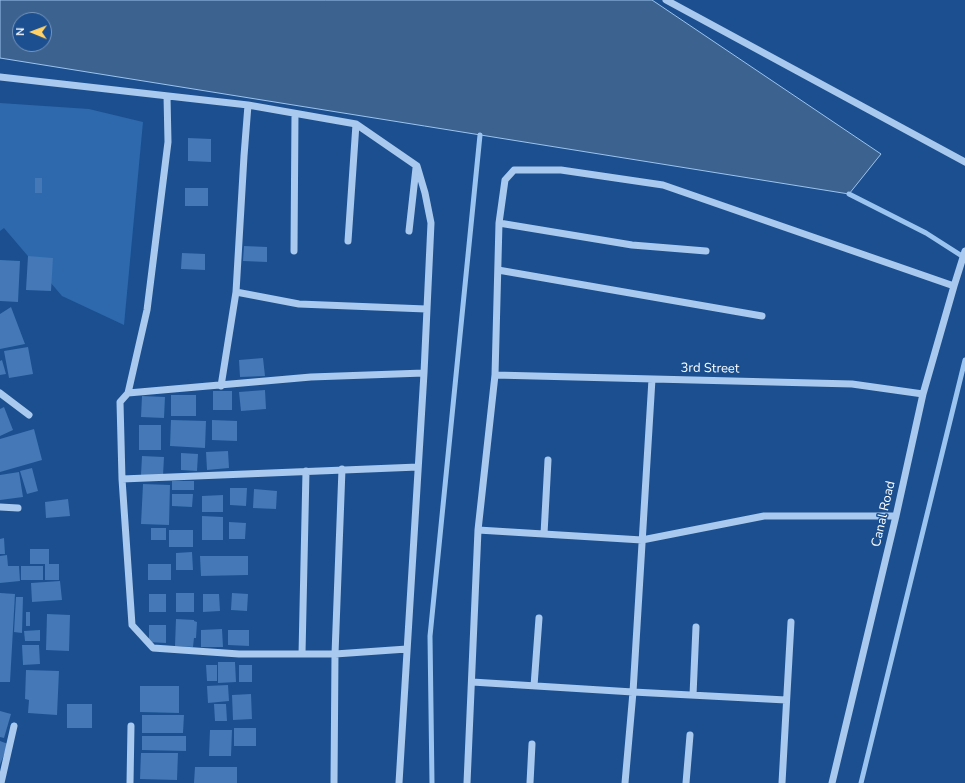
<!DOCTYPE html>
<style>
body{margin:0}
#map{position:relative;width:965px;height:783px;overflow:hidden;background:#1b4f8f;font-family:"Nunito Sans",sans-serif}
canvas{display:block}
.north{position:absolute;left:12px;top:12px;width:40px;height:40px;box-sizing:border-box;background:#1b4f8f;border:1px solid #7695bc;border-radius:50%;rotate:271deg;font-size:11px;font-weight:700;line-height:16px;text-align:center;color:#fff}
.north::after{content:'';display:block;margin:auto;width:14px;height:18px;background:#ffd166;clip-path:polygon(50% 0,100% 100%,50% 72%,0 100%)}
</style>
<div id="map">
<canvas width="965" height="783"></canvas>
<div class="north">N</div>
</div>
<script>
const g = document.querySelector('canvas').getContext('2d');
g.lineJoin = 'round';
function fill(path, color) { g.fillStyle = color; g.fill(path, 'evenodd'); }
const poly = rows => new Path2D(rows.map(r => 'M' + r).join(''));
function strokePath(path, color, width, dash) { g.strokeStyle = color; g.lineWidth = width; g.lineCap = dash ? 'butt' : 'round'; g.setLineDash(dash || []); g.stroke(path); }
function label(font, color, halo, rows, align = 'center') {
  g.font = font + ' "Nunito Sans",sans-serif'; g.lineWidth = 3; g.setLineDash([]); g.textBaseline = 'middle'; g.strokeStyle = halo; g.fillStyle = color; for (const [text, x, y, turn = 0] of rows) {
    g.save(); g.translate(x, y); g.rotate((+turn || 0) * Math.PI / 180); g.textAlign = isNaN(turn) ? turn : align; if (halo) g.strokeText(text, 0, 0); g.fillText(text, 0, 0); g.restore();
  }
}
fill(poly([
 [0,103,89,109,143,122,124,325,62,296,4,228,0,231]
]), '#2e69ad');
const water = poly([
 [0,0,652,0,881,154,849,194,0,58,0,0],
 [20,20,44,20,44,44,20,44,20,20]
]);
fill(water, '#3c6290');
strokePath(water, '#9cc4f0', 1);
strokePath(poly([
 [849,194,926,233,965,258],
 [432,783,430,636,480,135],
 [861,783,965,360]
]), '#9cc4f0', 5);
fill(poly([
 [188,138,211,139,211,162,188,161],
 [35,178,42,178,42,193,35,193],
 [185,188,208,188,208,206,185,206],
 [244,246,267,247,267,262,243,261],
 [182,253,205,254,205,270,181,269],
 [28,256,53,258,51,291,26,290],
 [0,260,20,261,18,302,0,301],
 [11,307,25,344,0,349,0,314],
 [28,347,33,374,9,378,4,351],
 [263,358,265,376,240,377,239,360],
 [2,360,6,374,0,375,0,361],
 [265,390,266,409,241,411,239,392],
 [213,391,232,391,232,410,213,410],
 [171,395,196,395,196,416,171,416],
 [142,396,165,397,164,418,141,417],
 [4,407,13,430,0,436,0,409],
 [171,420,206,421,205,448,170,446],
 [212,420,237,421,237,441,212,440],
 [139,425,161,425,161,450,139,450],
 [34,429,42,460,0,472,0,439],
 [228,451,229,468,207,470,206,452],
 [181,453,198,454,197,471,181,470],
 [142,456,164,457,163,476,141,475],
 [32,468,38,491,27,494,20,471],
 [19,472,23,497,0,500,0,475],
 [172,481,194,481,194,490,172,490],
 [143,484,170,485,169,525,141,524],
 [230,488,247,488,246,506,230,505],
 [254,489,277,491,276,509,253,508],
 [172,494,193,494,192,507,172,506],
 [223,495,223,512,202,512,202,496],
 [68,499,70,516,46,518,45,502],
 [202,516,223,517,223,540,202,540],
 [229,522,246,523,245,539,229,539],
 [151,528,166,528,166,540,151,540],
 [169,530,193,530,193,547,169,547],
 [4,538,5,554,0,554,0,539],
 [30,549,49,549,49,564,59,564,59,580,45,580,45,564,30,564],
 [192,552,193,570,176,570,176,553],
 [7,555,8,566,19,566,20,581,0,583,0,556],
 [200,556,248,556,248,575,201,576],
 [148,564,171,564,171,580,148,580],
 [21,566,43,566,43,580,21,580],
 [60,581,62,600,32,602,31,583],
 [0,593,15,594,10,682,0,682],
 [176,593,194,593,194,612,176,612],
 [232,593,248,594,247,611,231,610],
 [149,594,166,594,166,612,149,612],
 [203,594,219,594,220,611,203,612],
 [16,597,23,597,22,633,14,632],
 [26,612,30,612,30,626,26,626],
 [47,614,70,615,69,651,46,650],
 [176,619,194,620,194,621,197,622,196,638,194,638,193,647,175,646],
 [149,625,166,625,166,643,149,642],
 [222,629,223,647,201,647,201,630],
 [40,630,40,641,25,641,24,631],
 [228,630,249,630,249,646,228,645],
 [22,645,39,645,40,664,23,665],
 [218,662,235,662,236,682,218,683],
 [206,665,217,665,217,681,207,681],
 [239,665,252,665,252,682,239,682],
 [26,670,59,671,57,715,28,713,29,700,25,699],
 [228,685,229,701,208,703,207,686],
 [140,686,179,686,179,713,140,712],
 [251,694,252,719,233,720,232,695],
 [67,704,92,704,92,728,67,728],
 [214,704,226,704,227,721,215,721],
 [0,711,11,714,4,738,0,737],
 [142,715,184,715,183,733,142,733],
 [234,728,256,728,256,746,234,746],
 [210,730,232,730,231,756,209,756],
 [142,736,186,736,186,751,142,750],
 [0,741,8,744,0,765],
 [141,753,178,753,177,780,140,779],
 [195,767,237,767,237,783,194,783]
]), '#4478b7');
strokePath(poly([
 [666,0,965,162],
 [0,77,248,105,356,124,417,166,425,193,431,223,424,373,399,783],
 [167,96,168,142,147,310,128,393,120,402,122,479,132,625,153,648,239,654,335,654,407,649],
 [499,223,632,245,706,251],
 [409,231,416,168],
 [348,241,356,124],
 [294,251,295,114],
 [498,270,762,316],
 [236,292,299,304,426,309],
 [495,375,852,384,923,394],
 [221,386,236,292,244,156,248,105],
 [0,393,29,415],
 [128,393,311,377,424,373],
 [122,479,418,467],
 [0,507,18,508],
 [478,530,642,540,764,516,896,516],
 [544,534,548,460],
 [302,654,306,471],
 [472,682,633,692,786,700],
 [534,686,539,618],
 [693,695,696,627],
 [1,783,14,726],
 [130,783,131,726],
 [334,783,335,654,342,469],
 [467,783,478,530,495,375,499,223,505,180,514,170,561,170,663,185,954,286],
 [530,783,532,744],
 [625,783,633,692,652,379],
 [686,783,690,735],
 [782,783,791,622],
 [832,783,896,516,923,394,954,286,965,251]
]), '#a9c9ee', 7);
label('13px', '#fff', '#1b4f8f', [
 ["3rd Street",710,369,1],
 ["Canal Road",884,514,-77]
]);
</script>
